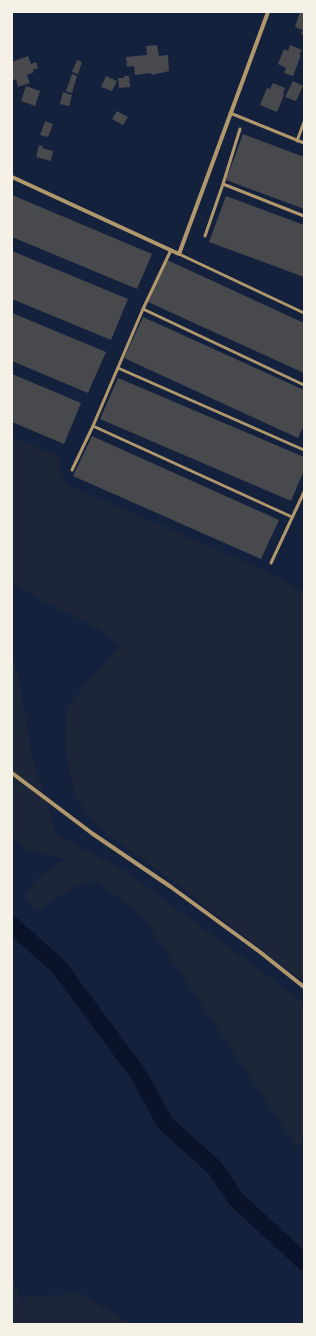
<!DOCTYPE html>
<style>
body{margin:0}
#map{position:relative;width:316px;height:1336px;overflow:hidden;background:#14213d;font-family:Quicksand,sans-serif}
canvas{display:block}
.frame{position:absolute;inset:0;border:13px solid #f6f1e7;pointer-events:none}
</style>
<div id="map">
<canvas width="316" height="1336"></canvas>
<div class="frame"></div>
</div>
<script>
const g = document.querySelector('canvas').getContext('2d');
g.lineJoin = 'round';
function fill(path, color) { g.fillStyle = color; g.fill(path, 'evenodd'); }
const poly = rows => new Path2D(rows.map(r => 'M' + r).join(''));
function strokePath(path, color, width, dash) { g.strokeStyle = color; g.lineWidth = width; g.lineCap = dash ? 'butt' : 'round'; g.setLineDash(dash || []); g.stroke(path); }
fill(poly([
 [12,436,59,457,61,473,68,485,262,569,304,592,304,982,175,883,97,826,75,797,65,747,66,708,120,645,90,624,43,601,12,582],
 [15,660,33,760,56,834,127,872,304,1003,304,1141,297,1147,143,917,96,880,70,889,36,911,24,896,38,878,67,859,26,849,12,835,12,661],
 [12,1278,25,1310,23,1296,82,1294,131,1324,12,1324]
]), '#1d2539');
strokePath(poly([
 [12,925,58,966,139,1075,165,1123,215,1168,236,1199,304,1262]
]), '#0b132b', 17);
fill(poly([
 [300,12,304,12,304,35,301,34,303,30,295,27],
 [157,45,159,56,168,55,169,71,152,75,151,73,135,75,134,66,127,67,126,57,147,55,146,46],
 [290,45,302,50,299,55,301,55,293,76,284,73,286,68,278,64,284,49,288,51],
 [28,56,31,64,36,62,38,68,33,70,34,72,27,75,30,83,18,87,16,79,12,81,12,62],
 [77,60,82,62,78,74,72,72],
 [72,74,77,76,72,93,66,91],
 [106,76,117,81,112,91,101,87],
 [124,76,129,76,130,87,119,88,118,78,124,78],
 [293,81,303,86,296,101,285,97],
 [273,83,285,88,283,94,284,95,277,112,260,105,267,88,270,89],
 [26,86,40,91,35,106,21,101],
 [63,92,72,95,69,106,60,104],
 [117,111,128,117,123,125,112,119],
 [45,121,53,124,48,137,40,135],
 [243,134,304,157,304,209,226,180],
 [39,145,43,146,42,148,53,151,51,161,36,157],
 [12,195,152,254,137,289,12,237],
 [226,196,304,225,304,277,209,242],
 [12,251,128,299,111,340,12,299],
 [167,260,304,323,304,373,148,302],
 [12,313,106,352,88,393,12,361],
 [143,317,304,390,304,425,298,438,124,358],
 [12,374,81,403,64,444,12,422],
 [118,378,304,457,304,470,291,501,100,419],
 [92,436,279,520,261,559,73,476]
]), '#48494c');
strokePath(poly([
 [230,113,304,143],
 [297,141,304,122],
 [223,184,240,129],
 [205,236,223,184,304,216],
 [179,254,304,313],
 [143,309,304,385],
 [118,368,304,450],
 [93,426,292,517],
 [72,470,93,426,143,309,171,250],
 [271,563,304,492]
]), '#b1986c', 3);
strokePath(poly([
 [12,177,179,254,268,12],
 [12,773,93,834,171,887,260,952,304,987]
]), '#b1986c', 4);
</script>
